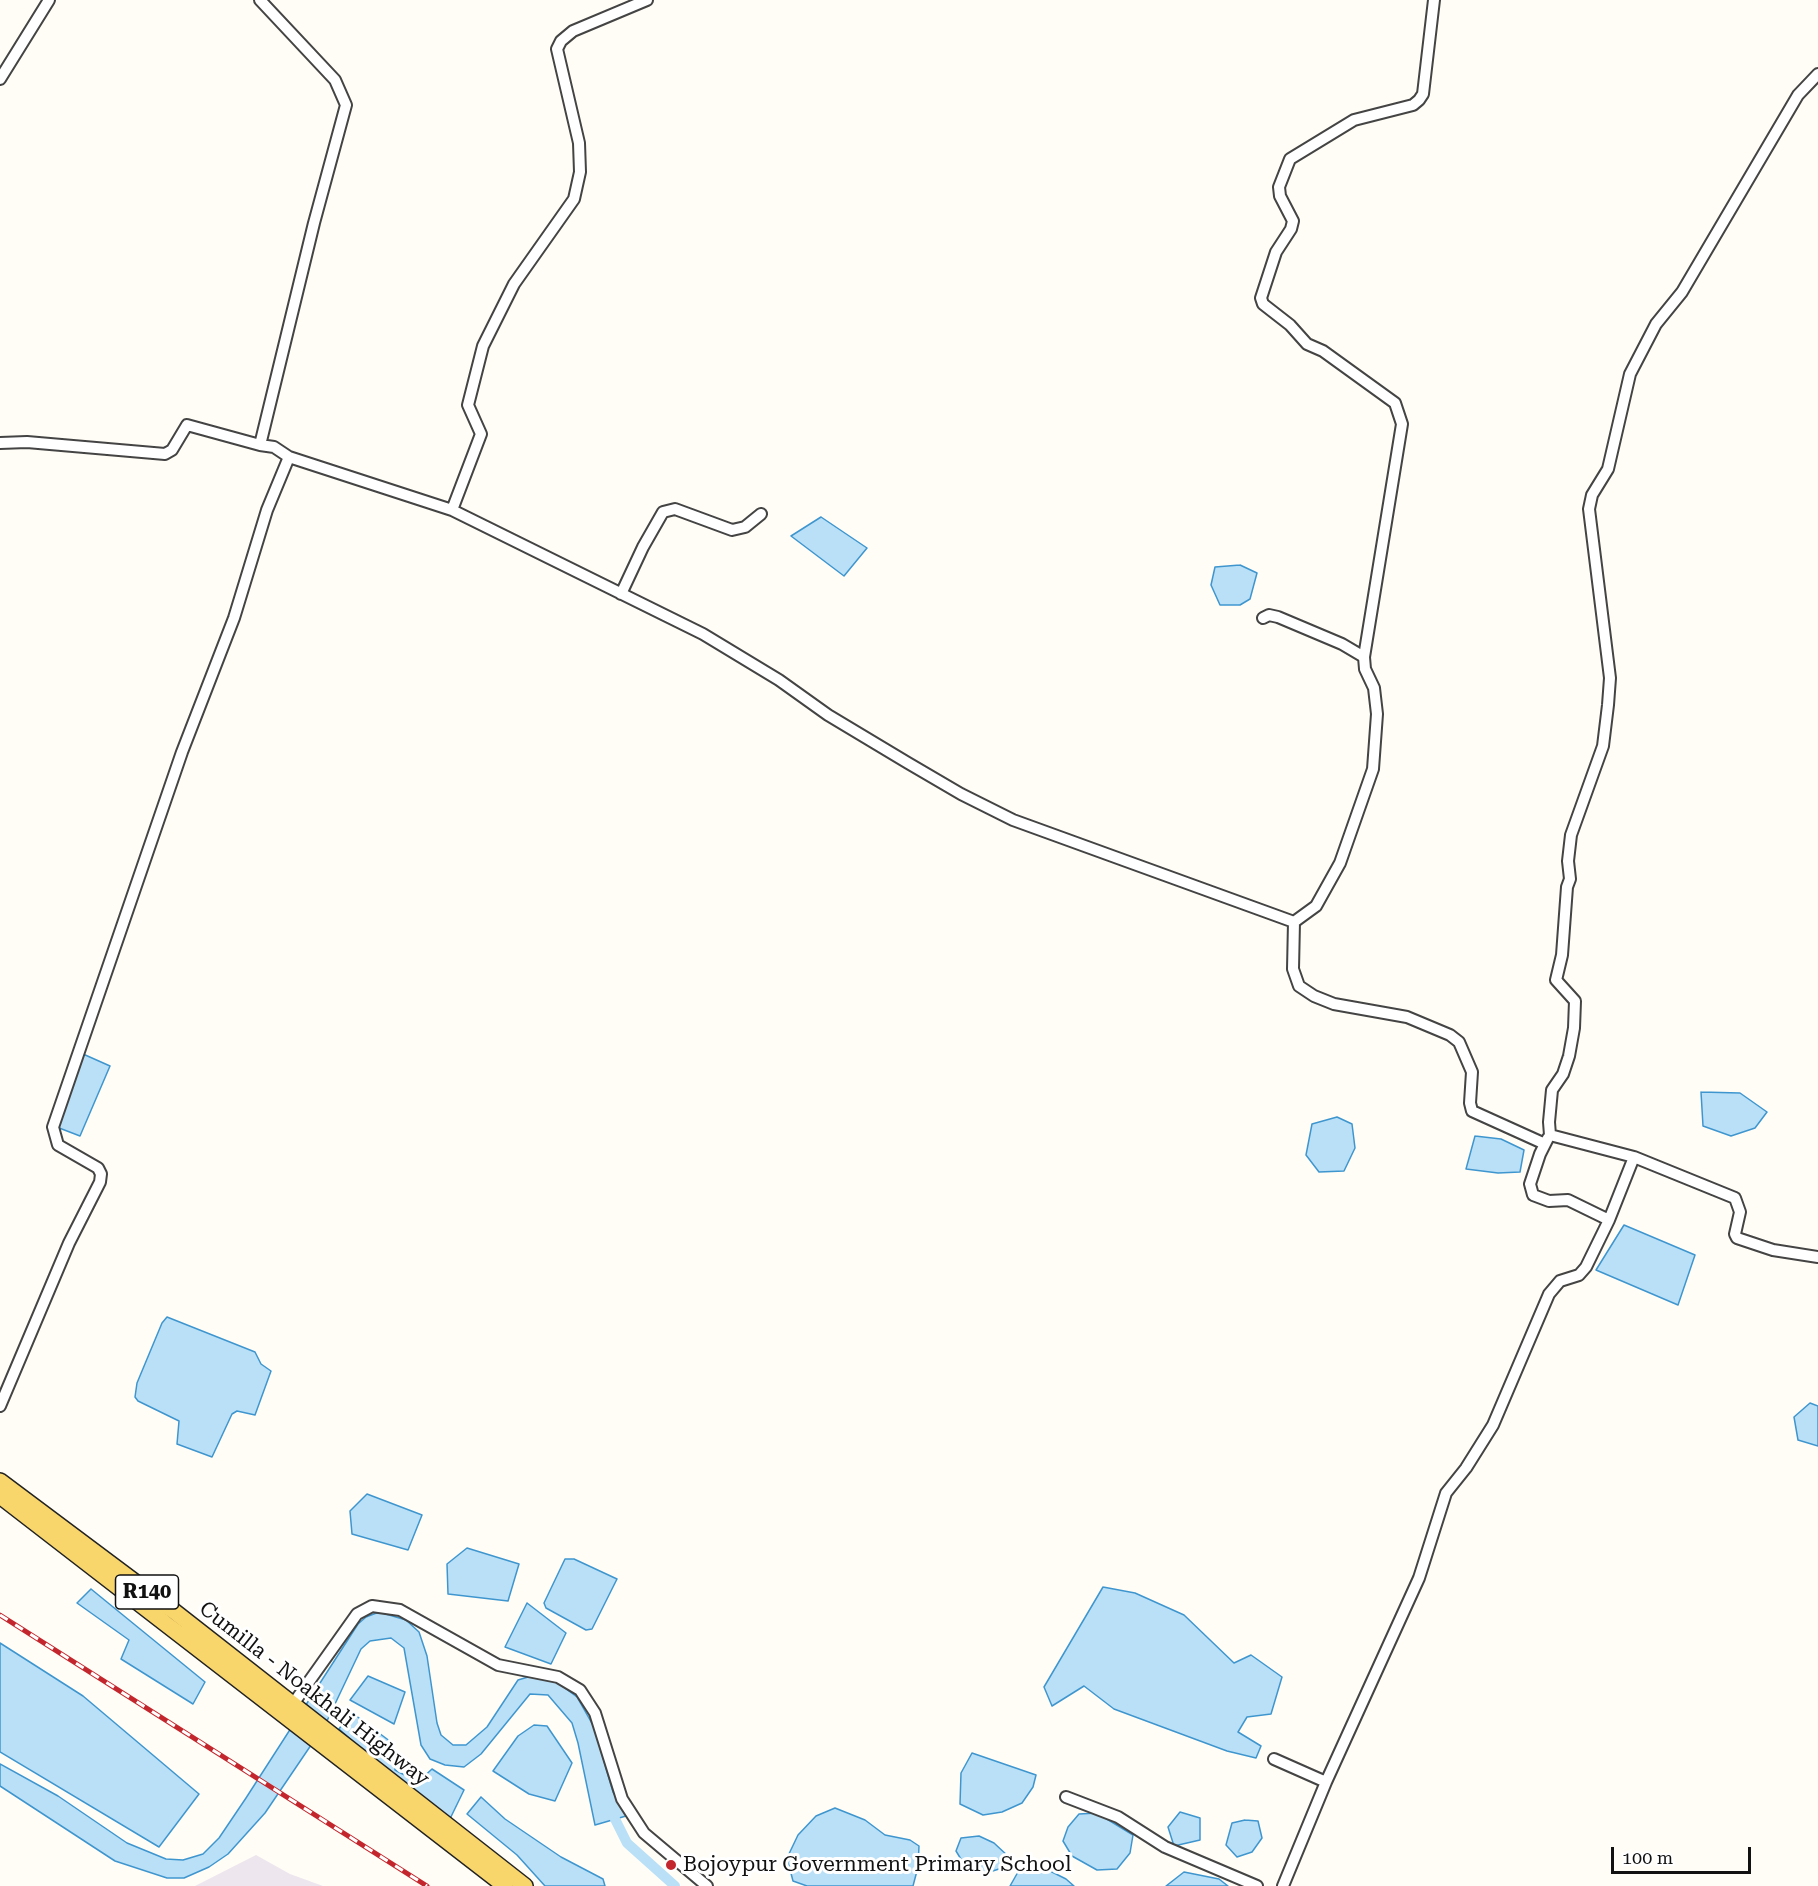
<!DOCTYPE html>
<style>
body{margin:0}
#map{position:relative;width:1818px;height:1886px;overflow:hidden;background:#fffdf5;font-family:"Roboto Serif",serif}
canvas{display:block}
.scale{position:absolute;left:1611px;top:1847px;width:140px;height:27px;box-sizing:border-box;border:3px solid #111;border-top:0;padding-left:8px;font-size:18px;line-height:21px;white-space:nowrap;color:#111;-webkit-text-stroke:4px #fff;paint-order:stroke}
</style>
<div id="map">
<canvas width="1818" height="1886"></canvas>
<div class="scale">100 m</div>
</div>
<script>
const g = document.querySelector('canvas').getContext('2d');
g.lineJoin = 'round';
function fill(path, color) { g.fillStyle = color; g.fill(path, 'evenodd'); }
const poly = rows => new Path2D(rows.map(r => 'M' + r).join(''));
function strokePath(path, color, width, dash) { g.strokeStyle = color; g.lineWidth = width; g.lineCap = dash ? 'butt' : 'round'; g.setLineDash(dash || []); g.stroke(path); }
function label(font, color, halo, rows, align = 'center') {
  g.font = font + ' "Roboto Serif",serif'; g.lineWidth = 6; g.setLineDash([]); g.textBaseline = 'middle'; g.strokeStyle = halo; g.fillStyle = color; for (const [text, x, y, turn = 0] of rows) {
    g.save(); g.translate(x, y); g.rotate((+turn || 0) * Math.PI / 180); g.textAlign = isNaN(turn) ? turn : align; if (halo) g.strokeText(text, 0, 0); g.fillText(text, 0, 0); g.restore();
  }
}
fill(poly([
 [256,1855,290,1874,323,1886,195,1886]
]), '#eee6ef');
const water = poly([
 [821,517,867,548,844,576,791,536,821,517],
 [1240,565,1257,573,1250,599,1240,605,1220,605,1211,585,1215,567,1240,565],
 [83,1054,110,1066,80,1136,54,1126,83,1054],
 [1701,1092,1740,1093,1767,1112,1755,1128,1731,1136,1703,1126,1701,1092],
 [1337,1117,1352,1124,1355,1148,1344,1171,1319,1172,1306,1155,1312,1124,1337,1117],
 [1475,1136,1501,1139,1524,1150,1520,1172,1498,1173,1466,1169,1475,1136],
 [1624,1225,1695,1255,1678,1305,1596,1270,1624,1225],
 [167,1317,255,1352,261,1364,271,1371,255,1415,237,1411,232,1414,212,1457,177,1444,179,1421,138,1401,135,1397,137,1383,162,1323,167,1317],
 [1810,1403,1818,1406,1818,1446,1798,1440,1794,1417,1810,1403],
 [367,1494,422,1515,408,1550,352,1534,350,1511,367,1494],
 [467,1548,519,1564,508,1601,448,1594,447,1564,467,1548],
 [565,1559,574,1559,617,1579,592,1629,586,1630,546,1608,544,1603,565,1559],
 [1103,1587,1135,1593,1184,1615,1234,1663,1251,1655,1282,1677,1271,1714,1247,1717,1238,1732,1261,1746,1256,1758,1227,1751,1114,1709,1084,1686,1052,1706,1044,1687,1103,1587],
 [91,1589,205,1682,193,1704,121,1659,129,1640,77,1603,91,1589],
 [527,1603,566,1633,551,1664,505,1647,527,1603],
 [379,1612,406,1620,419,1632,427,1656,437,1723,441,1735,453,1745,466,1745,487,1727,518,1680,528,1677,545,1678,558,1683,577,1697,594,1727,613,1792,626,1816,595,1825,578,1743,572,1723,548,1695,530,1694,481,1754,464,1767,445,1765,430,1759,421,1745,404,1648,391,1638,370,1641,361,1649,326,1723,265,1813,228,1854,209,1867,184,1878,167,1878,115,1861,0,1786,0,1764,58,1796,127,1843,166,1859,183,1860,203,1854,219,1838,246,1798,358,1624,366,1617,379,1612],
 [0,1643,83,1696,199,1794,159,1847,0,1752,0,1643],
 [368,1676,405,1692,394,1724,350,1700,368,1676],
 [351,1712,391,1742,395,1770,418,1782,432,1769,464,1790,447,1825,339,1729,351,1712],
 [534,1725,547,1726,572,1763,555,1801,529,1794,493,1771,518,1736,534,1725],
 [972,1753,1036,1775,1033,1787,1022,1803,1002,1812,983,1815,960,1804,961,1773,972,1753],
 [481,1797,505,1819,561,1857,603,1879,605,1886,545,1886,517,1855,467,1814,481,1797],
 [835,1808,865,1820,885,1835,910,1840,919,1846,918,1867,913,1886,807,1886,793,1881,787,1858,798,1835,816,1816,835,1808],
 [1180,1812,1200,1818,1200,1840,1174,1846,1168,1827,1180,1812],
 [1097,1813,1133,1835,1130,1853,1117,1869,1097,1870,1072,1856,1063,1841,1068,1827,1079,1814,1097,1813],
 [1245,1820,1258,1821,1262,1838,1252,1852,1237,1857,1226,1845,1232,1823,1245,1820],
 [979,1836,994,1843,1009,1857,999,1869,983,1874,967,1869,956,1851,961,1838,979,1836],
 [1042,1867,1066,1879,1074,1886,1010,1886,1018,1872,1042,1867],
 [1184,1872,1219,1879,1228,1886,1166,1886,1184,1872]
]);
fill(water, '#b9e0f7');
strokePath(water, '#3f96cf', 1.5);
strokePath(poly([
 [609,1807,627,1843,675,1886]
]), '#b9e0f7', 10);
const minor = poly([
 [0,79,49,0],
 [0,443,27,442,165,454,172,450,187,425,260,445],
 [289,457,452,510,703,634,779,680,828,715,908,763,961,794,1013,820,1294,922,1293,969,1299,986,1314,996,1334,1004,1407,1017,1450,1035,1459,1042,1472,1072,1470,1103,1472,1111,1545,1144],
 [452,510,481,434,468,405,483,346,514,284,574,199,580,172,579,143,557,49,561,41,573,31,647,0],
 [621,594,643,547,663,512,675,509,732,530,745,527,761,514],
 [1263,618,1269,615,1278,617,1342,644,1364,657],
 [1294,922,1316,906,1340,863,1373,769,1377,714,1374,688,1365,669,1364,657,1402,424,1395,403,1323,351,1307,344,1290,325,1263,304,1261,298,1276,252,1291,229,1293,221,1280,196,1279,187,1290,159,1354,120,1413,105,1419,100,1423,94,1434,0],
 [1548,1138,1540,1154,1530,1184,1533,1195,1549,1201,1568,1200,1609,1220],
 [1634,1157,1735,1198,1740,1212,1735,1234,1737,1238,1773,1250,1818,1257],
 [0,1406,69,1243,100,1182,101,1174,98,1168,58,1145,53,1127,182,752,234,618,267,510,289,457,274,447,260,445,314,223,346,105,335,80,260,0],
 [293,1704,357,1614,372,1606,400,1610,498,1665,558,1677,580,1690,595,1713,622,1799,644,1833,707,1886],
 [1274,1759,1326,1782],
 [1066,1797,1118,1817,1165,1847,1257,1886],
 [1283,1886,1326,1782,1419,1578,1446,1493,1466,1468,1493,1425,1549,1294,1560,1281,1579,1275,1586,1267,1609,1220,1634,1157,1550,1135,1549,1122,1552,1090,1563,1074,1569,1056,1574,1028,1575,1001,1556,980,1562,955,1567,887,1570,879,1568,861,1571,835,1603,746,1608,705,1610,678,1589,509,1592,495,1608,469,1630,374,1656,324,1682,292,1798,95,1818,74]
]);
const primary = poly([
 [0,1481,175,1612,525,1886],
 [0,1496,505,1886]
]);
strokePath(minor, '#444', 14);
strokePath(primary, '#222', 18);
strokePath(minor, '#fff', 10);
strokePath(primary, '#f9d66b', 15);
const rail = poly([
 [0,1615,427,1886]
]);
strokePath(rail, '#c4262e', 5);
strokePath(rail, '#fff', 3, [9]);
for (const [x, y, r, color] of [
 [671,1865,6,"#c4262e"]
]) { const dot = new Path2D(); dot.arc(x, y, r, 0, 2 * Math.PI); g.fillStyle = color; g.fill(dot); strokePath(dot, '#fff', 2); }
for (const [x, y, w] of [
 [147,1592,63]
]) { const box = new Path2D(); box.roundRect(x - w / 2, y - 17, w, 34, 4.5); g.fillStyle = '#fff'; g.fill(box); strokePath(box, '#111', 1.5); }
label('bold 20px', '#111', null, [
 ["R140",147,1592]
]);
label('21px', '#111', '#fff', [
 ["Cumilla - Noakhali Highway",314,1694,38]
]);
label('21px', '#111', '#fff', [
 ["Bojoypur Government Primary School",683,1865]
], 'left');
</script>
